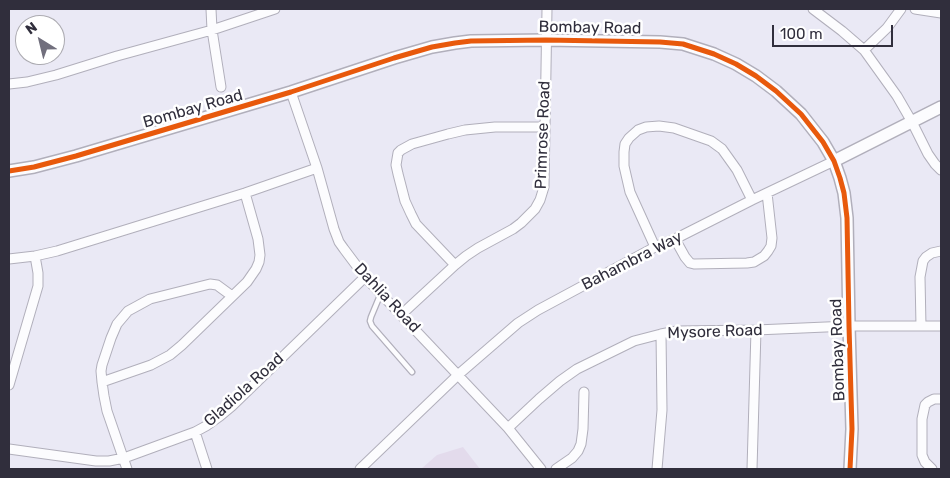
<!DOCTYPE html>
<style>
body{margin:0}
#map{position:relative;width:950px;height:478px;overflow:hidden;background:#eae9f5;font-family:Rubik,sans-serif}
canvas{display:block}
.frame{position:absolute;inset:0;border:10px solid #302e3c;pointer-events:none}
.north{position:absolute;left:15px;top:15px;width:50px;height:50px;box-sizing:border-box;background:#fff;border:1px solid #acabb1;border-radius:50%;rotate:324deg;font-size:14px;font-weight:700;line-height:20px;text-align:center;color:#302e3c}
.north::after{content:'';display:block;margin:auto;width:18px;height:22px;background:#716f7d;clip-path:polygon(50% 0,100% 100%,50% 72%,0 100%)}
.scale{position:absolute;left:772px;top:25px;width:121px;height:22px;box-sizing:border-box;border:2px solid #302e3c;border-top:0;padding-left:6px;font-size:15px;line-height:18px;white-space:nowrap;color:#302e3c;-webkit-text-stroke:4px #fff;paint-order:stroke}
</style>
<div id="map">
<canvas width="950" height="478"></canvas>
<div class="frame"></div>
<div class="north">N</div>
<div class="scale">100 m</div>
</div>
<script>
const g = document.querySelector('canvas').getContext('2d');
g.lineJoin = 'round';
function fill(path, color) { g.fillStyle = color; g.fill(path, 'evenodd'); }
const poly = rows => new Path2D(rows.map(r => 'M' + r).join(''));
function strokePath(path, color, width, dash) { g.strokeStyle = color; g.lineWidth = width; g.lineCap = dash ? 'butt' : 'round'; g.setLineDash(dash || []); g.stroke(path); }
function label(font, color, halo, rows, align = 'center') {
  g.font = font + ' Rubik,sans-serif'; g.lineWidth = 5; g.setLineDash([]); g.textBaseline = 'middle'; g.strokeStyle = halo; g.fillStyle = color; for (const [text, x, y, turn = 0] of rows) {
    g.save(); g.translate(x, y); g.rotate((+turn || 0) * Math.PI / 180); g.textAlign = isNaN(turn) ? turn : align; if (halo) g.strokeText(text, 0, 0); g.fillText(text, 0, 0); g.restore();
  }
}
fill(poly([
 [463,447,480,469,421,469,437,455]
]), '#e3dbec');
const service = poly([
 [381,293,371,317,370,321,372,326,412,372]
]);
const minor = poly([
 [211,9,212,30,221,87],
 [813,9,842,31,864,50,897,96,912,122,928,154,935,164,941,170],
 [915,9,941,13],
 [864,50,887,28,901,9],
 [9,84,27,82,56,75,117,56,212,30,275,9],
 [291,92,317,168,334,229,339,242,344,249,365,277,508,428,541,469],
 [675,239,685,257,690,263,694,264,747,263,754,262,764,256,768,251,771,246,772,238,767,193],
 [655,247,630,192,624,166,624,152,625,144,629,138,638,130,646,127,659,126,674,128,711,141,722,149,737,170,752,200],
 [9,259,35,256,57,251,245,193,317,168],
 [455,265,416,224,411,214,405,201,398,174,396,165,398,153,401,150,412,144,448,134,465,130,495,127,545,127],
 [402,314,455,265,466,256,478,248,513,229,521,223,535,209,540,200,544,187,547,9],
 [921,326,920,277,923,261,926,257,932,253,941,251],
 [102,382,151,365,170,355,182,345,247,282,256,269,259,262,260,255,258,239,245,193],
 [9,385,38,286,38,273,35,256],
 [508,428,539,399,560,381,577,369,634,341,661,334,677,331,756,330,849,326,941,326],
 [195,432,207,469],
 [9,449,96,461,109,461,124,458,195,432,206,426,220,416,232,406,365,277],
 [127,469,107,411,104,396,102,382,101,371,102,365,111,338,117,324,128,311,150,299,210,284,217,285,232,296],
 [360,469,459,374,518,323,538,310,655,247,675,239,752,200,834,161],
 [556,469,572,458,578,451,581,444,583,429,584,392],
 [657,469,662,410,661,334],
 [752,469,756,330],
 [932,469,925,462,922,455,922,419,925,405,928,402,934,399,941,399]
]);
const tertiary = poly([
 [834,161,941,107],
 [9,171,34,167,76,156,291,92,394,58,432,47,455,43,471,41,546,40,660,42,683,44,714,54,736,64,756,76,776,91,801,114,823,142,834,161,840,178,844,193,847,218,849,326,852,429,850,469]
]);
strokePath(service, '#b1afbb', 7);
strokePath(minor, '#b1afbb', 11);
strokePath(tertiary, '#b1afbb', 14);
strokePath(service, '#fcfcfe', 4.5);
strokePath(minor, '#fcfcfe', 9);
strokePath(tertiary, '#fcfcfe', 11);
strokePath(poly([
 [9,171,34,167,76,156,291,92,394,58,432,47,455,43,471,41,546,40,660,42,683,44,714,54,736,64,756,76,776,91,801,114,823,142,834,161,840,178,844,193,847,218,849,326,852,429,850,469]
]), '#e8590c', 5);
label('16px', '#302e3c', '#fff', [
 ["Bombay Road",590,28,1],
 ["Bombay Road",193,109,-16],
 ["Primrose Road",543,135,-88],
 ["Bahambra Way",632,261,-27],
 ["Dahlia Road",387,298,47],
 ["Mysore Road",715,332,-2],
 ["Bombay Road",838,350,-92],
 ["Gladiola Road",244,390,-42]
]);
</script>
